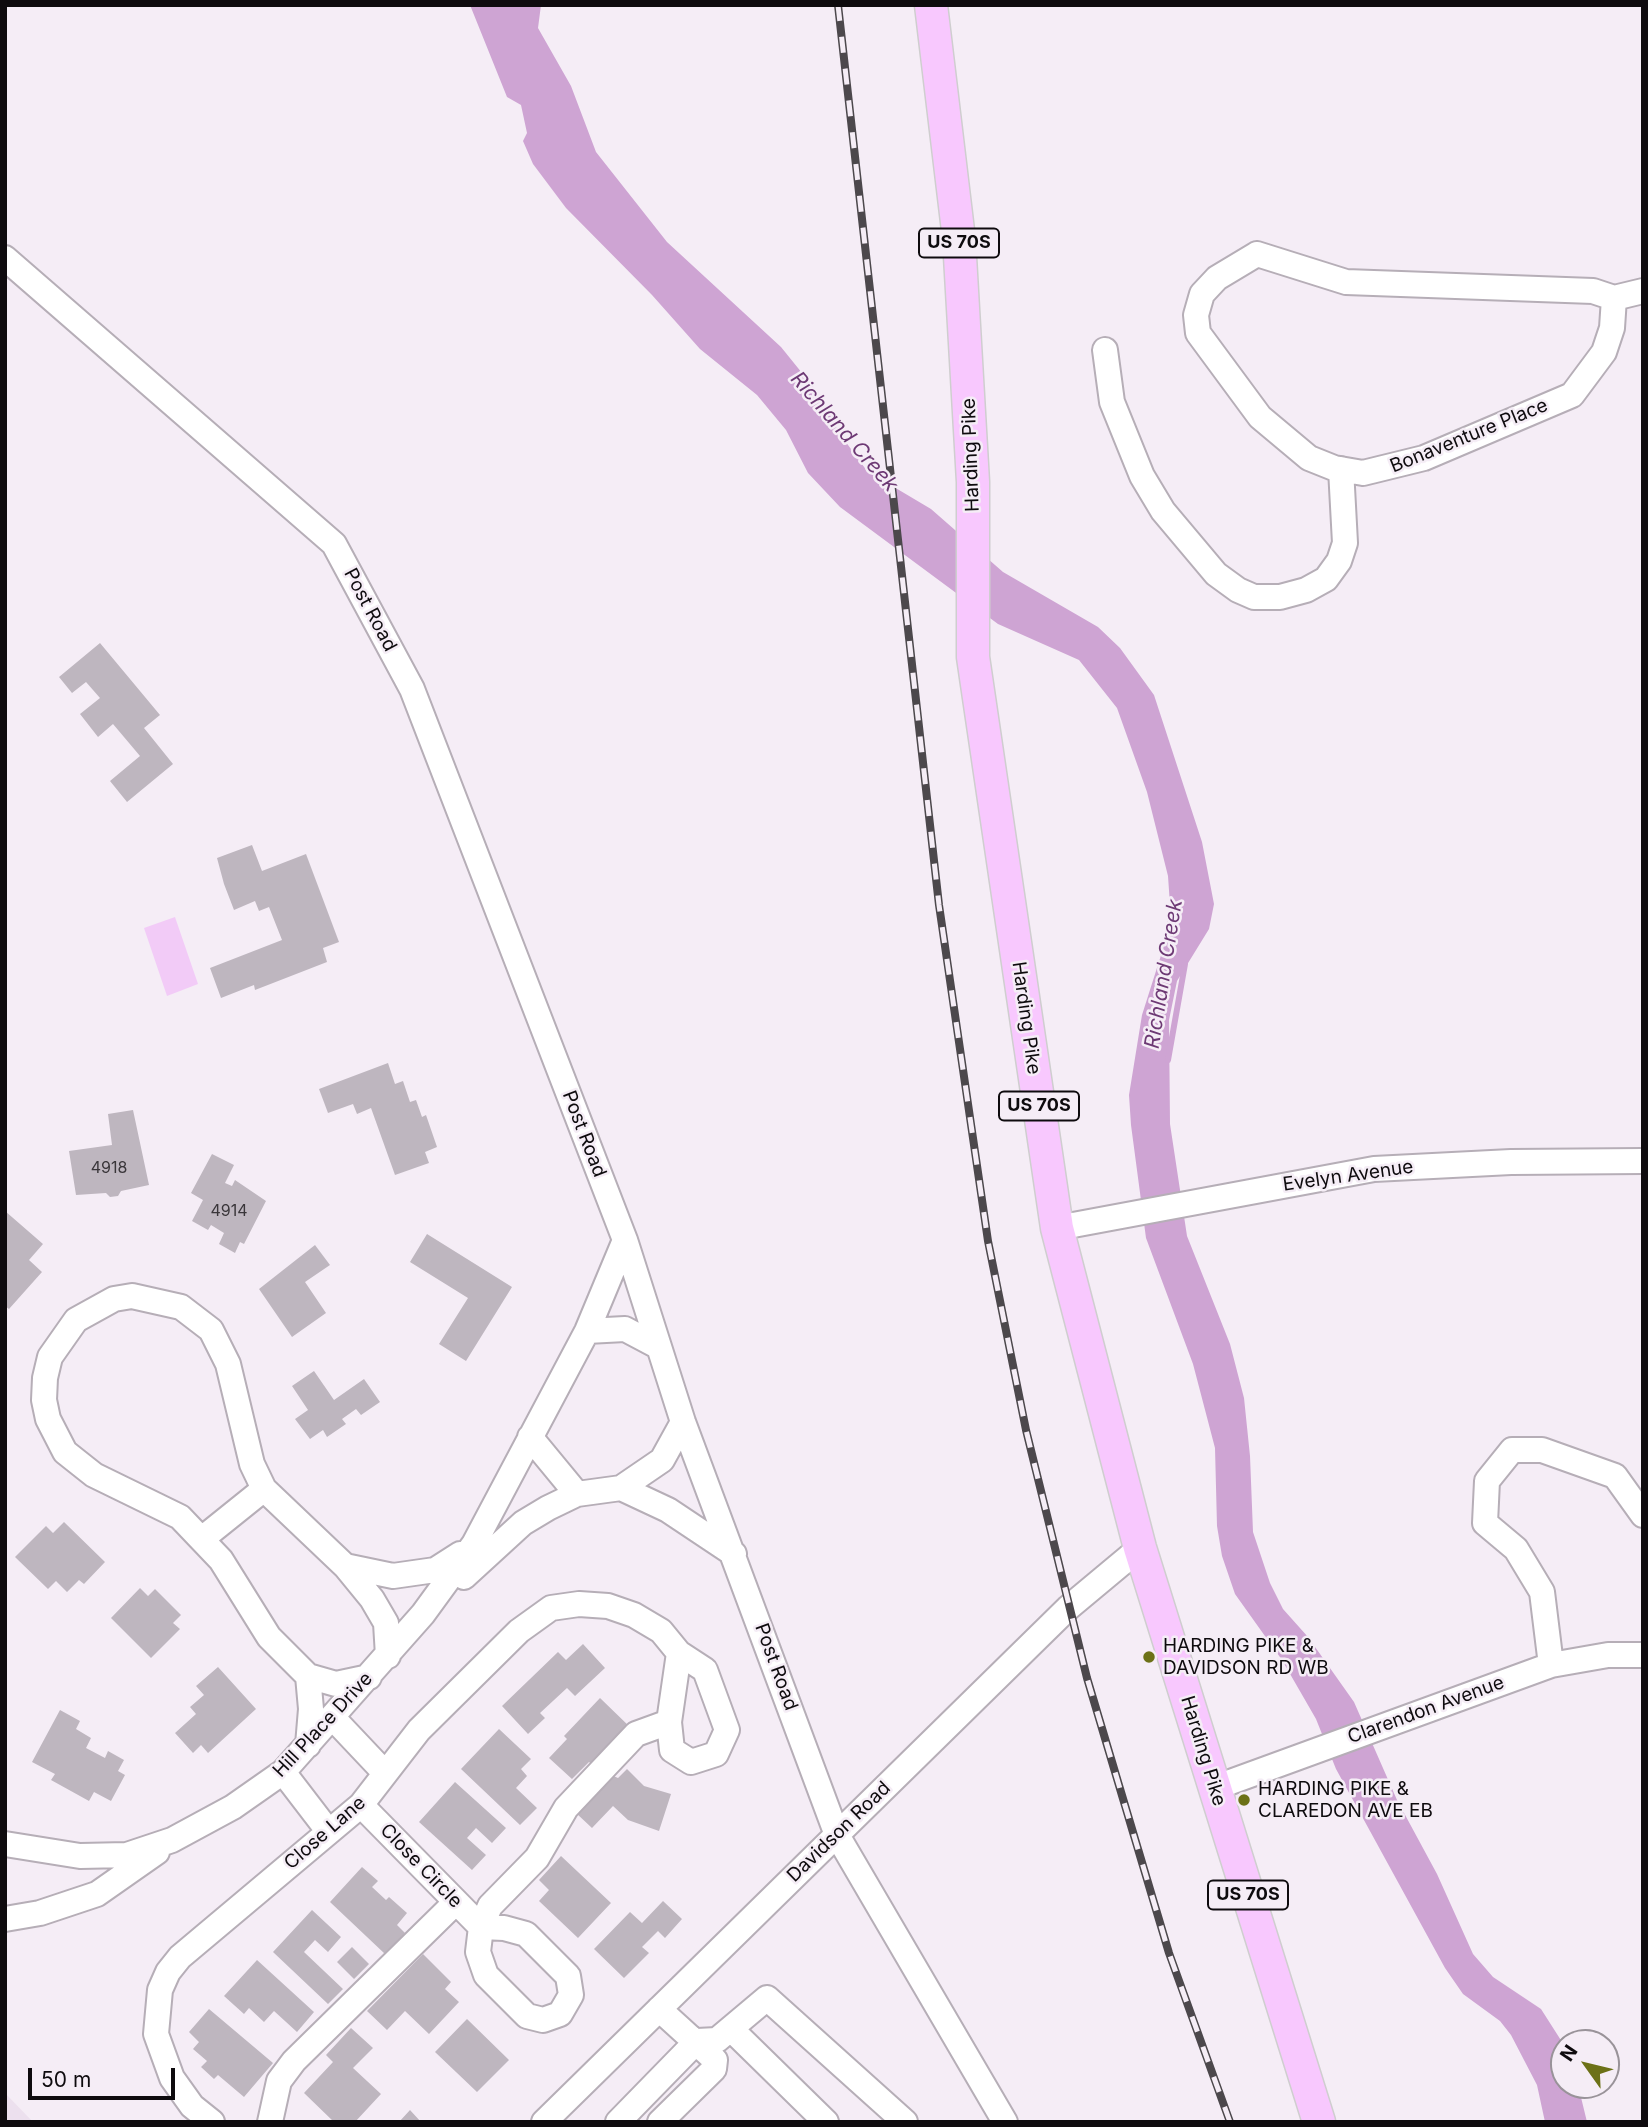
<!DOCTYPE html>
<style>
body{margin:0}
#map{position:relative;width:1648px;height:2127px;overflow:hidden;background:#f5edf6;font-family:Inter,sans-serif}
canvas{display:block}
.frame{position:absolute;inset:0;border:7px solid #0e0b0e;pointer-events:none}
.north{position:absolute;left:1550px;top:2029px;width:70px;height:70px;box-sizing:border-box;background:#f5edf6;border:2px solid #999399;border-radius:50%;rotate:304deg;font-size:19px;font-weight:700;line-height:28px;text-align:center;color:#0e0b0e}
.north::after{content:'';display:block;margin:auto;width:24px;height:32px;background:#6c7117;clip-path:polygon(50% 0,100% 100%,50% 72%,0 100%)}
.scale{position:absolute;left:28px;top:2068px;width:147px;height:32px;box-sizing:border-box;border:4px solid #0e0b0e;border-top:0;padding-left:9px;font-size:21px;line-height:24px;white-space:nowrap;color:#0e0b0e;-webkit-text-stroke:5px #f5edf6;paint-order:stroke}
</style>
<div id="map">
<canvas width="1648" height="2127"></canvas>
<div class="frame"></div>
<div class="north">N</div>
<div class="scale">50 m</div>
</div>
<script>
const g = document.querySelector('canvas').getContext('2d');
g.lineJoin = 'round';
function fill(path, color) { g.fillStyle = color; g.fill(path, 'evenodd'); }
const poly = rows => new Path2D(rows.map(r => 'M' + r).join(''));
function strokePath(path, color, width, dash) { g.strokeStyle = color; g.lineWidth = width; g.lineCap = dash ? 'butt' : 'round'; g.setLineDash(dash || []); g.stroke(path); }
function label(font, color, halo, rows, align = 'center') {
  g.font = font + ' Inter,sans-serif'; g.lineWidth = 5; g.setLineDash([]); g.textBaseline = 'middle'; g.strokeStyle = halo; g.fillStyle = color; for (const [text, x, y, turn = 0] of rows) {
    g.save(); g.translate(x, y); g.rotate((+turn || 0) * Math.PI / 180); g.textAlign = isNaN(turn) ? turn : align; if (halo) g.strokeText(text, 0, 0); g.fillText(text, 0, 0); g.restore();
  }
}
fill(poly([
 [5,2093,33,2122,5,2122]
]), '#ece0ee');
fill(poly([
 [175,917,198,984,167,996,144,928]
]), '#f2cbf7');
fill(poly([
 [470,5,541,5,538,28,571,86,596,152,667,242,781,347,819,394,840,434,867,471,931,509,1003,572,1098,627,1120,648,1154,695,1202,842,1214,904,1209,929,1177,981,1169,1020,1170,1124,1187,1236,1230,1344,1244,1398,1250,1456,1253,1532,1270,1583,1283,1609,1308,1637,1354,1702,1397,1800,1437,1874,1473,1954,1493,1977,1541,2009,1564,2045,1564,2085,1578,2085,1587,2122,1545,2122,1537,2085,1511,2035,1500,2021,1463,1994,1445,1968,1336,1769,1316,1719,1282,1660,1235,1594,1222,1556,1217,1526,1215,1448,1193,1364,1146,1238,1131,1125,1129,1095,1142,1015,1163,949,1170,905,1168,876,1147,792,1117,708,1079,660,998,624,840,507,808,473,786,430,757,395,700,349,652,295,566,208,533,164,523,141,527,133,521,105,507,97]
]), '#cea4d3');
strokePath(poly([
 [1168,1060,1185,964]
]), '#cea4d3', 6);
fill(poly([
 [100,643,160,715,144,728,173,764,127,802,110,781,140,756,113,724,98,737,80,714,100,698,86,682,72,693,59,677],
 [252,845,262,871,306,854,339,942,323,948,327,962,255,990,254,985,221,998,210,968,282,940,269,907,259,911,255,901,234,910,224,884,217,858],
 [388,1063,395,1084,403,1081,410,1102,416,1100,422,1117,426,1115,437,1147,425,1152,429,1163,395,1175,371,1108,357,1114,353,1104,328,1113,319,1089],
 [133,1110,149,1185,121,1191,118,1196,110,1197,106,1193,76,1195,69,1151,112,1145,108,1114],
 [212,1154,234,1165,225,1183,232,1186,235,1180,266,1201,244,1244,240,1242,235,1253,219,1244,224,1233,211,1225,208,1230,192,1221,203,1200,191,1193],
 [5,1211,43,1244,29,1260,42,1272,9,1309,5,1306],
 [427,1234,512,1287,466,1361,439,1344,468,1298,410,1262],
 [315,1245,330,1265,305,1282,326,1313,292,1337,259,1289],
 [314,1371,334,1400,364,1379,380,1402,361,1415,356,1409,342,1419,346,1424,327,1437,323,1430,310,1439,295,1419,308,1410,292,1386],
 [64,1522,105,1562,84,1584,79,1580,67,1592,56,1581,48,1589,15,1557,46,1526,53,1533],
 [140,1588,148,1596,155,1589,181,1615,173,1623,180,1629,151,1658,111,1618],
 [583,1644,605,1668,575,1696,567,1688,540,1713,545,1718,528,1734,502,1706,558,1652,566,1660],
 [218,1667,256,1709,208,1753,201,1745,193,1753,175,1733,196,1714,190,1707,204,1695,196,1686],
 [600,1698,631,1728,594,1766,589,1762,572,1779,549,1758,567,1739,564,1736],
 [60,1710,80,1721,76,1729,91,1738,86,1748,105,1758,108,1751,124,1760,118,1771,125,1775,111,1801,94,1792,89,1801,51,1780,55,1774,32,1762],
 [499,1729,531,1759,521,1769,527,1776,516,1788,537,1808,520,1825,461,1769],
 [627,1769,644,1786,671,1794,659,1831,628,1820,613,1806,592,1828,576,1813,611,1775,618,1778],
 [455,1782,506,1828,492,1843,476,1828,467,1838,486,1855,472,1870,419,1822],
 [561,1856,611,1903,578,1938,539,1901,549,1890,539,1880],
 [362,1867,378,1881,372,1887,386,1900,389,1897,407,1913,397,1925,405,1933,385,1954,330,1902],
 [663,1901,682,1919,665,1938,658,1931,642,1947,649,1953,624,1978,594,1949,630,1912,642,1923],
 [312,1910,341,1937,328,1952,315,1940,304,1952,343,1989,328,2004,273,1952],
 [352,1947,369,1964,354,1979,337,1962],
 [423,1954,451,1982,445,1989,459,2002,429,2034,405,2011,387,2030,367,2011],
 [257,1960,314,2012,297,2032,274,2011,264,2022,249,2008,244,2014,224,1996],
 [209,2009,273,2063,244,2097,218,2075,214,2079,201,2067,207,2061,193,2049,199,2042,189,2032],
 [467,2019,509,2060,477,2092,435,2052],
 [351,2028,373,2048,353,2068,381,2094,355,2122,334,2122,304,2093,333,2062,326,2055],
 [410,2110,421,2122,399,2122]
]), '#beb6bf');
const minor = poly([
 [1257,254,1346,282,1593,291,1614,298,1612,328,1604,352,1572,395,1424,458,1363,473,1334,468,1309,458,1260,417,1198,333,1196,315,1202,294,1217,278,1257,254],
 [5,258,334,544,412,689,625,1240,683,1422,837,1835,1005,2122],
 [1614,298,1643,291],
 [1105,350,1112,402,1142,476,1163,511,1216,574,1238,590,1254,597,1280,597,1306,590,1326,579,1339,561,1345,543,1341,469],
 [1057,1228,1374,1169,1511,1162,1643,1161],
 [587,1331,625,1329,659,1347],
 [530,1437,577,1494],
 [621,1488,668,1510,734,1554],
 [203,1538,264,1489],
 [345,1566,393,1576,435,1570,460,1554],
 [464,1577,523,1523,548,1508,577,1494,621,1488,662,1460,683,1422],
 [679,1653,705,1670,727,1730,716,1754,691,1762,672,1750,669,1722,679,1653],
 [1551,1665,1542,1592,1516,1549,1485,1523,1487,1481,1512,1450,1542,1450,1615,1476,1643,1515],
 [369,1677,336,1684,308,1676,269,1637,221,1560,180,1517,94,1475,65,1452,48,1419,44,1400,45,1378,50,1357,76,1320,114,1299,132,1296,181,1307,211,1330,228,1364,252,1464,264,1489,345,1566,372,1599,386,1623,388,1656],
 [333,1718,385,1773],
 [308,1745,311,1709,308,1676],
 [283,1772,329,1832],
 [1214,1788,1551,1665,1608,1655,1643,1655],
 [361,1805,481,1927,504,1928,526,1934,568,1976,571,1995,560,2014,543,2020,527,2016,486,1975,478,1952,481,1927,490,1906,537,1858,566,1808,636,1734,669,1722],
 [5,1844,80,1856,127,1855,172,1840,233,1807,283,1772,423,1614,474,1544,587,1331,625,1240],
 [5,1919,40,1913,97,1894,157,1852],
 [659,2009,715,2060,714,2069,660,2122],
 [731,2029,826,2122],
 [212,2122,192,2106,172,2078,156,2034,160,1990,168,1972,180,1957,361,1805,419,1730,519,1631,551,1608,579,1604,608,1606,634,1615,661,1631,679,1653],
 [270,2122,279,2081,294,2061,456,1902],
 [544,2122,1068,1608,1140,1548],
 [618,2122,697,2041,717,2040,767,1998,905,2122]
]);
const major = poly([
 [931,5,959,239,973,482,973,657,1057,1228,1140,1548,1319,2122]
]);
strokePath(minor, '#b6aeb7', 28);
strokePath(major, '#cfcecf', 35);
strokePath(minor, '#fff', 24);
strokePath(major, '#f8c8fe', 32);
const rail = poly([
 [838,5,939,905,988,1241,1026,1430,1087,1678,1169,1953,1230,2122]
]);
strokePath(rail, '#4c484c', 8);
strokePath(rail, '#f5edf6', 5, [16]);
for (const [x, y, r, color] of [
 [1149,1657,7,"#6c7117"],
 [1244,1800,7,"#6c7117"]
]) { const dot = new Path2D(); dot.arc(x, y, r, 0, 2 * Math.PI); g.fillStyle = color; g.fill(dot); strokePath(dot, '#f5edf6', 2.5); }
label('16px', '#3a363a', null, [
 ["4918",109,1168],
 ["4914",229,1211]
]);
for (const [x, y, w] of [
 [959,243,80],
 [1039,1106,80],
 [1248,1895,80]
]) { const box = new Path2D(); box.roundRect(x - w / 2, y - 14.5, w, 29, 5); g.fillStyle = '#f5edf6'; g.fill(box); strokePath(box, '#0e0b0e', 2); }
label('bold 18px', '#0e0b0e', null, [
 ["US 70S",959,243],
 ["US 70S",1039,1106],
 ["US 70S",1248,1895]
]);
label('19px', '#0e0b0e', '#f5edf6', [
 ["Bonaventure Place",1469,436,-22],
 ["Harding Pike",971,455,-92],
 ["Post Road",370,610,62],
 ["Harding Pike",1026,1018,82],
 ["Post Road",584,1134,69],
 ["Evelyn Avenue",1348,1176,-8],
 ["Post Road",776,1667,70],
 ["Clarendon Avenue",1426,1710,-20],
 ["Hill Place Drive",323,1725,-47],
 ["Harding Pike",1203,1751,73],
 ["Davidson Road",839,1832,-44],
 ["Close Lane",325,1833,-41],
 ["Close Circle",421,1866,46]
]);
label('19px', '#0e0b0e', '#f5edf6', [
 ["HARDING PIKE &",1163,1646],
 ["DAVIDSON RD WB",1163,1668],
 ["HARDING PIKE &",1258,1789],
 ["CLAREDON AVE EB",1258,1811]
], 'left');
label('italic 21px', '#6d3974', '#f5edf6', [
 ["Richland Creek",844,432,49],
 ["Richland Creek",1164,974,-81]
]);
</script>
